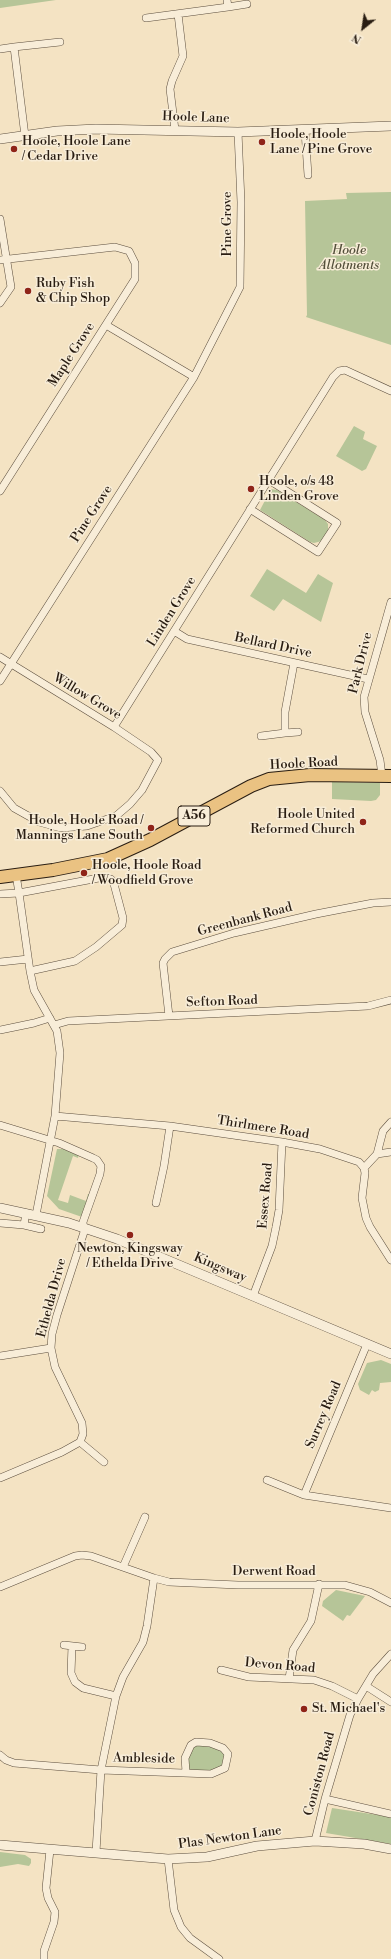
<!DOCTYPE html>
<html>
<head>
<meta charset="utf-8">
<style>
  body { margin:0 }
  #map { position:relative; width:391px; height:1959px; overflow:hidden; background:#f4e3c3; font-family:"Libre Bodoni",serif }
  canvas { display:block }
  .north { position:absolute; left:343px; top:8px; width:40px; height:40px; -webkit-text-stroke:3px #f8edd8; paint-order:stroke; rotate:210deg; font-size:11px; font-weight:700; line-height:16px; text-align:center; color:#291d12 }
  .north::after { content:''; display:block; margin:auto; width:14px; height:18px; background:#291d12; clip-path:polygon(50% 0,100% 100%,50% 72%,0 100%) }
</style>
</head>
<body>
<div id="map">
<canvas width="391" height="1959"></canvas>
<div class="north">N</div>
</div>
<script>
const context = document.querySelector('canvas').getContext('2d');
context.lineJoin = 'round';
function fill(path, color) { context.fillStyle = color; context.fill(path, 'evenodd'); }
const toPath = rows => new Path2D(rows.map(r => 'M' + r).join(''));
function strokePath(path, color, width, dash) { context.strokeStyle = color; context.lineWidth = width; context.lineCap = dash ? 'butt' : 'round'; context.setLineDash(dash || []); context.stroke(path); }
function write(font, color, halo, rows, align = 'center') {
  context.font = font + ' "Libre Bodoni",serif'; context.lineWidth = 3; context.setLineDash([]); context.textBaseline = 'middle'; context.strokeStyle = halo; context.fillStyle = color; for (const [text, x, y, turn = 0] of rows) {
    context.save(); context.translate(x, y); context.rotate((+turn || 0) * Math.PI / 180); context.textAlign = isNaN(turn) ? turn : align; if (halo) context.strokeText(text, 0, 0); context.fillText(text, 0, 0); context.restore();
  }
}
fill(toPath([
  [0,0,56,0,0,8],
  [391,192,391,345,306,317,307,315,305,201,347,199,346,193],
  [354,426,365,432,363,439,377,446,366,469,362,471,336,456],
  [271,489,277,490,325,520,328,524,328,531,322,541,314,543,310,542,260,510],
  [267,569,306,593,318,574,333,583,321,622,283,599,274,611,250,596],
  [332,782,380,783,380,795,376,800,371,801,332,799],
  [57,1149,66,1149,79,1154,78,1158,73,1156,58,1200,68,1203,70,1195,86,1201,88,1194,91,1194,82,1217,59,1209,47,1196],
  [381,1360,391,1364,391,1382,380,1383,379,1390,375,1392,372,1390,369,1395,360,1390,358,1384,367,1363],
  [336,1590,365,1596,350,1616,347,1615,343,1621,322,1606,323,1601],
  [210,1743,228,1754,219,1772,186,1772,188,1750,191,1745],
  [332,1808,391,1817,391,1844,326,1833],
  [0,1852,25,1855,31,1859,31,1863,29,1866,18,1864,0,1867]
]), '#b6c598');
const minor = toPath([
  [227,0,228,7,247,4],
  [146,18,228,7],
  [0,49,14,47],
  [175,130,170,89,172,81,183,56,178,14],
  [305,131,308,175],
  [25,136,14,47,60,42],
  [0,219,11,287,0,303],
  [0,260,115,247,129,251,135,263,135,279,0,491],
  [106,325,194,377],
  [250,509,318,552,337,523,269,480],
  [174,631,187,639,368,679],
  [0,657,114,727,151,752,158,760,142,790,130,804,116,816,87,826,61,828,39,822,14,808,0,791],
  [294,663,285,712,285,733,298,732],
  [0,681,194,377,240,287,241,202,238,132],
  [114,727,333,377,339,371,345,370,391,391],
  [261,736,285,733],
  [382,776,380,760,365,712,364,697,391,602],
  [0,894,19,893,104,877,111,879,114,884,123,918,122,925,96,947,75,961,30,971,19,893,16,875],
  [0,962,28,959],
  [30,971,34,990,57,1031,60,1053,55,1116,36,1215],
  [169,1016,163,963,165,959,172,952,234,933,316,914,373,903,391,902],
  [54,1025,68,1021,368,1006,391,1000],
  [0,1030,34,1023,50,1018],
  [55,1116,170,1126,282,1142,320,1149,359,1162,364,1168,365,1173,362,1198,366,1218,370,1227,391,1260],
  [391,1122,383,1131,377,1154,391,1152],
  [0,1125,59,1143,93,1158,97,1160,101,1166,100,1174,83,1222,84,1232,57,1315,52,1334,51,1348,55,1367,82,1423,83,1434,80,1442,104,1462],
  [364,1168,377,1154],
  [156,1203,164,1166,170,1126],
  [0,1223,24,1225,26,1213],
  [24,1225,41,1229],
  [253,1296,272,1246,276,1227,279,1210,282,1142],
  [0,1356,51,1348],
  [0,1478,62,1452,80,1442],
  [267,1480,304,1495,391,1508],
  [304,1495,367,1344],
  [123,1567,145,1517],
  [0,1587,75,1556,82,1555,91,1556,154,1578,169,1582,238,1585,345,1585,370,1592,391,1603],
  [64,1645,82,1647],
  [72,1646,71,1673,75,1682,83,1688,116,1696],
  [221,1670,249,1677,314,1680,332,1686,358,1699],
  [289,1679,293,1650,311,1621,319,1584],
  [366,1686,391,1702],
  [0,1755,6,1760,14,1763,101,1770,211,1774,225,1768,228,1754,223,1748,210,1743,196,1742,191,1745,185,1758,186,1772],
  [325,1799,391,1814],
  [315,1841,325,1799,350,1715,358,1699,373,1674,391,1654],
  [96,1852,101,1770,116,1696,123,1677,143,1642,147,1626,154,1578],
  [168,1859,174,1910,181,1927,190,1938,219,1959],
  [44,1959,44,1951,54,1922,55,1912,48,1898,46,1888,50,1850]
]);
const tertiary = toPath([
  [0,139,57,131,96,129,238,132,391,126],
  [0,1208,69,1223,117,1239,391,1354],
  [0,1845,168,1859,207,1857,257,1846,315,1841,364,1844,391,1849]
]);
const trunk = toPath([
  [0,877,53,870,108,859,150,840,251,786,269,779,310,775,391,776]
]);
strokePath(minor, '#5c4e3e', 8);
strokePath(tertiary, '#5c4e3e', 10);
strokePath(trunk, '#291d12', 14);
strokePath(minor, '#f8edd8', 7);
strokePath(tertiary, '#f8edd8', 9);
strokePath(trunk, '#eac282', 12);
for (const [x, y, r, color] of [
  [262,142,4,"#8f2418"],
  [14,149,4,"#8f2418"],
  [28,291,4,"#8f2418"],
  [251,489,4,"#8f2418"],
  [363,822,4,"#8f2418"],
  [151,828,4,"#8f2418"],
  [84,873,4,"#8f2418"],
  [130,1235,4,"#8f2418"],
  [304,1709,4,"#8f2418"]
]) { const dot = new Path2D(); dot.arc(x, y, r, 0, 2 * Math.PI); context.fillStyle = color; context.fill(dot); strokePath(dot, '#f8edd8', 1.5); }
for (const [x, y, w] of [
  [194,816,32]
]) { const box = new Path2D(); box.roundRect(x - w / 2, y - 10, w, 20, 3); context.fillStyle = '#f8edd8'; context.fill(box); strokePath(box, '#291d12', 1); }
write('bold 12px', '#291d12', null, [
  ["A56",194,816]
]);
write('13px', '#291d12', '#f8edd8', [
  ["Hoole Lane",196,118,2],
  ["Pine Grove",228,224,-90],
  ["Maple Grove",72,355,-57],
  ["Pine Grove",92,514,-57],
  ["Linden Grove",172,612,-58],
  ["Bellard Drive",273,646,12],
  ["Park Drive",361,663,-76],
  ["Willow Grove",87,697,31],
  ["Hoole Road",304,764,-3],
  ["Greenbank Road",245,920,-15],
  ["Sefton Road",222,1002,-2],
  ["Thirlmere Road",263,1128,9],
  ["Essex Road",266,1196,-85],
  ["Kingsway",220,1268,23],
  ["Ethelda Drive",52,1298,-75],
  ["Surrey Road",324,1415,-67],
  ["Derwent Road",274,1572],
  ["Devon Road",280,1666,5],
  ["Ambleside",144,1759,1],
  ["Coniston Road",320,1774,-75],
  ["Plas Newton Lane",230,1838,-8]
]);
write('13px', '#291d12', '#f8edd8', [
  ["Hoole, Hoole",270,135],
  ["Lane / Pine Grove",270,150],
  ["Hoole, Hoole Lane",22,142],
  ["/ Cedar Drive",22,157],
  ["Ruby Fish",36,284],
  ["& Chip Shop",36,299],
  ["Hoole, o/s 48",259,482],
  ["Linden Grove",259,497],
  ["Hoole United",355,815,"right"],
  ["Reformed Church",355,830,"right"],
  ["Hoole, Hoole Road /",143,821,"right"],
  ["Mannings Lane South",143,836,"right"],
  ["Hoole, Hoole Road",92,866],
  ["/ Woodfield Grove",92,881],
  ["Newton, Kingsway",130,1249,"center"],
  ["/ Ethelda Drive",130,1264,"center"],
  ["St. Michael's",312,1709]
], 'left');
write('italic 13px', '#534f3a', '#f8edd8', [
  ["Hoole",349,251],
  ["Allotments",349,266]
]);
</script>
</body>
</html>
